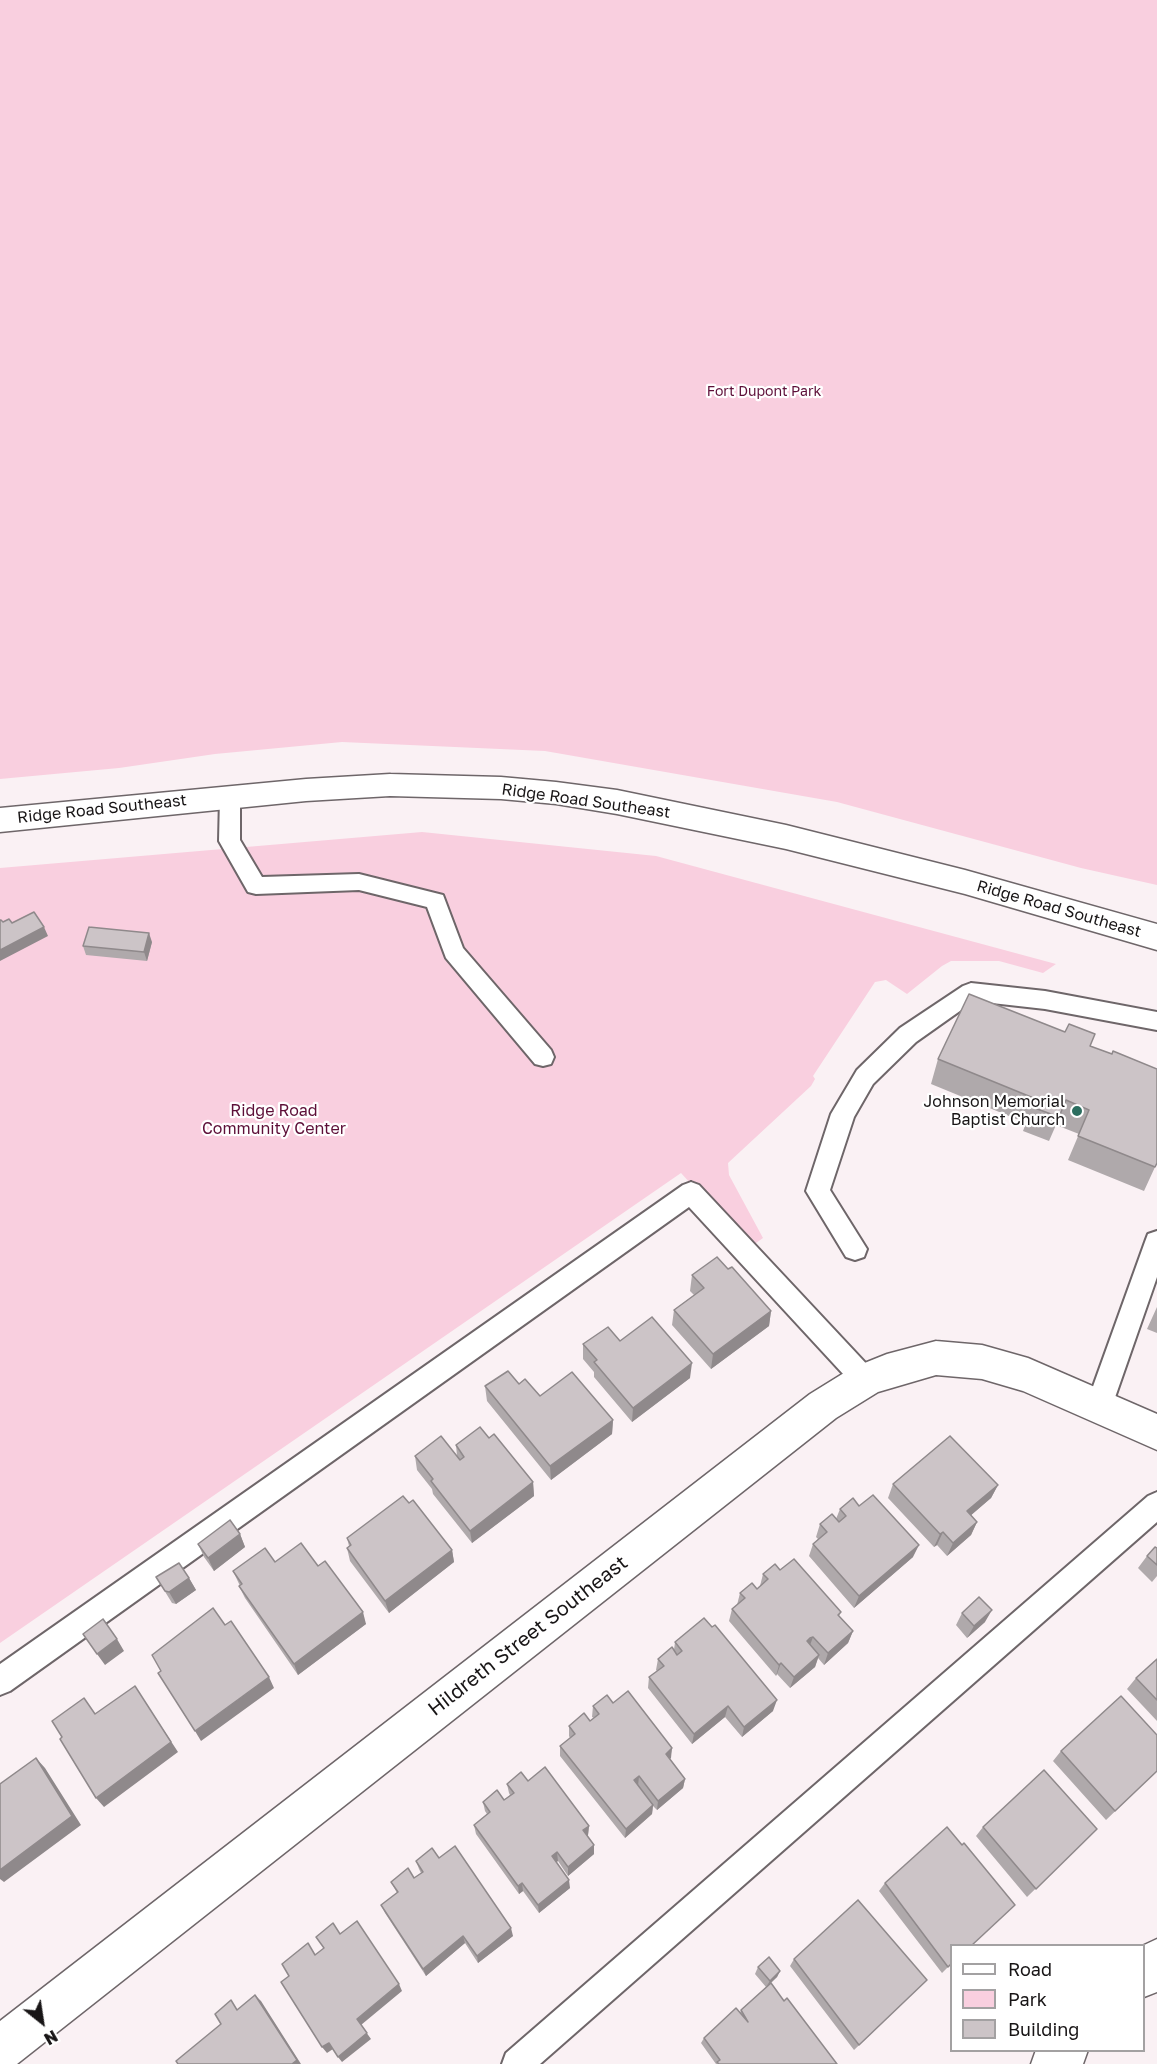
<!DOCTYPE html>
<html>
<head>
<meta charset="utf-8">
<style>
  body { margin:0 }
  #map { position:relative; width:1157px; height:2064px; overflow:hidden; background:#faf1f4; font-family:"Golos Text",sans-serif }
  canvas { display:block }
  .legend { position:absolute; left:950px; top:1944px; width:195px; height:108px; box-sizing:border-box; background:#fff; border:2px solid #a3a1a2; margin:0; padding:8px 10px; list-style:none; font-size:18px; color:#181516 }
  .legend li { display:flex; align-items:center; gap:12px; height:30px }
  .legend b { width:30px; border:2px solid #a3a1a2 }
  .north { position:absolute; left:12px; top:1992px; width:60px; height:60px; -webkit-text-stroke:4px #fff; paint-order:stroke; rotate:150deg; font-size:16px; font-weight:700; line-height:24px; text-align:center; color:#181516 }
  .north::after { content:''; display:block; margin:auto; width:21px; height:27px; background:#181516; clip-path:polygon(50% 0,100% 100%,50% 72%,0 100%) }
</style>
</head>
<body>
<div id="map">
<canvas width="1157" height="2064"></canvas>
<ul class="legend">
<li><b style="height:8px;background:#fff"></b>Road</li>
<li><b style="height:16px;background:#f9cfdf"></b>Park</li>
<li><b style="height:16px;background:#ccc4c7"></b>Building</li>
</ul>
<div class="north">N</div>
</div>
<script>
const context = document.querySelector('canvas').getContext('2d');
context.lineJoin = 'round';
function fill(path, color) { context.fillStyle = color; context.fill(path, 'evenodd'); }
const toPath = rows => new Path2D(rows.map(r => 'M' + r).join(''));
function strokePath(path, color, width, dash) { context.strokeStyle = color; context.lineWidth = width; context.lineCap = dash ? 'butt' : 'round'; context.setLineDash(dash || []); context.stroke(path); }
function write(font, color, halo, rows, align = 'center') {
  context.font = font + ' "Golos Text",sans-serif'; context.lineWidth = 4.5; context.setLineDash([]); context.textBaseline = 'middle'; context.strokeStyle = halo; context.fillStyle = color; for (const [text, x, y, turn = 0] of rows) {
    context.save(); context.translate(x, y); context.rotate((+turn || 0) * Math.PI / 180); context.textAlign = isNaN(turn) ? turn : align; if (halo) context.strokeText(text, 0, 0); context.fillText(text, 0, 0); context.restore();
  }
}
fill(toPath([
  [0,0,1157,0,1157,885,1081,868,837,802,545,751,342,742,215,754,119,768,0,779],
  [422,832,656,856,1056,964,1043,973,999,961,951,961,942,966,907,994,886,980,875,982,813,1076,815,1079,811,1086,728,1163,729,1175,763,1238,749,1248,681,1173,0,1643,0,868]
]), '#f9cfdf');
const service = toPath([
  [230,789,237,791,240,797,240,840,262,877,359,874,443,895,463,948,551,1050,554,1057,551,1064,543,1066,535,1064,446,958,427,907,359,890,256,894,248,892,219,841,220,797,223,791,230,789],
  [971,983,1045,991,1157,1012,1157,1030,1045,1009,974,1001,916,1042,873,1084,854,1117,830,1190,867,1249,864,1257,855,1260,846,1257,806,1191,831,1114,857,1070,900,1028,963,986,971,983],
  [691,1182,699,1185,874,1372,878,1380,874,1388,865,1392,856,1388,689,1207,10,1691,0,1695,0,1664,683,1185,691,1182],
  [1157,1231,1157,1277,1112,1406,1108,1414,1099,1418,1090,1414,1086,1406,1145,1242,1148,1234,1157,1231],
  [1157,1492,1157,1522,540,2064,502,2064,506,2053,1148,1496,1157,1492]
]);
const minor = toPath([
  [936,1341,982,1345,1028,1358,1157,1414,1157,1450,1023,1391,982,1379,936,1375,878,1392,836,1418,17,2064,0,2064,0,2021,810,1394,852,1368,887,1354,936,1341],
  [1157,1939,1157,1992,1144,1997,1144,1946,1142,1946,1157,1939],
  [1036,2050,1088,2050,1083,2064,1031,2064,1036,2050]
]);
const secondary = toPath([
  [390,774,501,777,556,782,617,790,786,825,965,870,1157,924,1157,950,965,894,786,849,617,814,556,804,501,799,390,796,306,801,0,832,0,808,306,779,390,774]
]);
strokePath(service, '#6e6669', 4);
strokePath(minor, '#6e6669', 3);
strokePath(secondary, '#6e6669', 3);
fill(service, '#fff');
fill(minor, '#fff');
fill(secondary, '#fff');
fill(toPath([
  [152,942,147,961,86,955,83,946],
  [1090,1046,1155,1167,1144,1191,1068,1160,1079,1134,1056,1125,1049,1141,1023,1131,1026,1123,931,1084,938,1059],
  [728,1269,771,1311,769,1326,711,1369,672,1325,674,1310,694,1295,690,1291,692,1275],
  [1157,1307,1157,1333,1147,1329],
  [620,1341,690,1378,632,1422,594,1377,594,1372,583,1359,583,1344],
  [519,1384,540,1396,613,1420,612,1434,551,1480,487,1401,485,1386],
  [489,1438,533,1482,534,1496,472,1543,433,1494,432,1489,417,1470,415,1456,457,1456,456,1445],
  [893,1484,998,1485,991,1498,971,1515,977,1522,971,1535,947,1556,937,1545,934,1547,888,1498],
  [409,1503,452,1550,454,1562,389,1613,350,1561,347,1548,349,1546,347,1538],
  [859,1506,913,1557,854,1608,809,1556,813,1544,818,1539,816,1537,820,1524,836,1519,840,1509],
  [240,1534,245,1547,214,1571,204,1557,198,1544],
  [1157,1548,1157,1576,1152,1582,1138,1568,1147,1556],
  [275,1562,318,1566,366,1624,298,1675,245,1598,239,1586,240,1586,233,1571],
  [780,1570,841,1612,839,1616,853,1631,848,1643,824,1665,818,1658,815,1667,790,1688,777,1674,776,1676,729,1621,732,1609,737,1605,740,1593,757,1589,760,1586,763,1574],
  [156,1577,189,1578,196,1590,176,1604,172,1603],
  [962,1613,985,1622,967,1638,956,1625],
  [675,1642,773,1711,742,1737,725,1717,692,1744,648,1688,649,1677,657,1671,656,1670,658,1659,674,1650],
  [1157,1659,1157,1721,1127,1689,1136,1678],
  [613,1703,672,1748,670,1759,685,1779,683,1788,657,1810,653,1806,652,1814,625,1838,560,1756,560,1746,570,1738,569,1736,569,1726,590,1721,594,1718,592,1717,593,1706],
  [1061,1751,1157,1771,1106,1820,1053,1761],
  [528,1781,589,1826,588,1835,587,1836,594,1845,594,1854,568,1876,558,1861,556,1862,570,1888,539,1913,523,1891,519,1894,476,1834,474,1825,487,1814,485,1811,483,1802,504,1800,510,1795,509,1793,507,1784],
  [983,1827,1097,1829,1027,1897,976,1836],
  [439,1858,513,1936,478,1963,465,1943,426,1976,385,1913,381,1905,397,1893,391,1882,414,1878,421,1873,419,1869,416,1861],
  [885,1883,951,1964,942,1973,879,1891],
  [794,1959,927,1980,854,2050,790,1966],
  [758,1967,780,1971,777,1977,771,1983,784,2001,837,2064,716,2064,701,2043,704,2038,740,2013,741,2010,766,1987,755,1974]
]), '#afa9ab');
fill(toPath([
  [44,927,48,936,0,961,0,950],
  [149,933,152,942,147,961,144,952],
  [771,1311,769,1326,711,1369,713,1354],
  [692,1363,690,1378,632,1422,633,1408],
  [613,1420,612,1434,551,1480,550,1466],
  [533,1482,534,1496,472,1543,470,1531],
  [998,1485,991,1498,962,1523,968,1510],
  [977,1522,971,1535,947,1556,953,1543],
  [943,1532,937,1545,934,1547,940,1534],
  [240,1534,245,1547,214,1571,208,1558],
  [919,1545,913,1557,854,1608,859,1596],
  [452,1550,454,1562,389,1613,385,1601],
  [189,1578,196,1590,176,1604,169,1592],
  [992,1610,985,1622,967,1638,974,1626],
  [363,1612,366,1624,298,1675,294,1664],
  [853,1631,848,1643,824,1665,828,1653],
  [813,1637,809,1648,807,1641],
  [117,1639,124,1651,105,1665,97,1654],
  [819,1655,815,1667,790,1688,794,1677],
  [781,1663,777,1674,776,1676,779,1665],
  [269,1677,274,1688,201,1741,195,1731],
  [142,1697,178,1752,104,1807,96,1798],
  [777,1700,773,1711,742,1737,744,1727],
  [728,1706,725,1717,692,1744,694,1734],
  [672,1748,671,1758,665,1764,666,1754],
  [36,1758,45,1768,81,1825,4,1882,0,1879,0,1870],
  [639,1776,638,1786,634,1780],
  [685,1779,683,1788,657,1810,658,1801],
  [653,1805,652,1814,625,1838,626,1829],
  [589,1826,588,1835,583,1839,583,1830],
  [594,1845,594,1854,568,1876,568,1867],
  [557,1852,558,1861,553,1865,552,1856],
  [569,1880,570,1888,539,1913,538,1905],
  [522,1883,523,1891,519,1894,518,1886],
  [511,1928,513,1936,478,1963,477,1956],
  [463,1936,465,1943,426,1976,423,1969],
  [780,1971,777,1977,766,1987,770,1981],
  [399,1984,402,1991,361,2025,371,2039,342,2062,338,2057,357,2019],
  [255,1995,261,2001,301,2064,292,2064],
  [329,2043,333,2049,327,2053,322,2047]
]), '#8f898b');
const building = toPath([
  [34,912,44,927,0,950,0,920,1,920,3,922,9,919,12,923,34,912],
  [89,927,149,933,144,952,83,946,89,927],
  [969,994,1065,1032,1069,1024,1095,1034,1090,1046,1112,1054,1113,1051,1157,1069,1157,1163,1155,1167,1078,1136,1089,1110,1066,1100,1059,1117,1032,1107,1036,1099,938,1059,969,994],
  [717,1257,728,1269,732,1267,771,1311,713,1354,674,1310,704,1288,692,1275,717,1257],
  [652,1317,692,1363,633,1408,594,1362,597,1360,583,1344,608,1327,620,1341,652,1317],
  [508,1371,519,1384,525,1379,540,1396,572,1372,613,1420,550,1466,485,1386,508,1371],
  [480,1427,489,1438,494,1434,533,1482,470,1531,431,1481,433,1479,415,1456,441,1436,460,1460,464,1457,456,1445,480,1427],
  [950,1436,998,1485,968,1510,967,1511,977,1522,953,1543,943,1532,940,1534,893,1484,950,1436],
  [873,1495,919,1545,859,1596,813,1544,827,1532,820,1524,832,1514,839,1522,846,1516,840,1509,853,1498,859,1506,873,1495],
  [403,1496,409,1503,413,1500,452,1550,385,1601,347,1548,351,1545,347,1538,403,1496],
  [230,1520,240,1534,208,1558,198,1544,230,1520],
  [301,1543,318,1566,325,1561,363,1612,294,1664,239,1586,242,1584,233,1571,265,1548,275,1562,301,1543],
  [1155,1547,1157,1548,1157,1565,1147,1556,1155,1547],
  [794,1559,841,1612,838,1615,853,1631,828,1653,813,1637,810,1638,807,1641,819,1655,794,1677,781,1663,779,1665,732,1609,745,1598,740,1593,752,1583,757,1589,768,1579,763,1574,775,1564,780,1570,794,1559],
  [179,1563,189,1578,169,1592,165,1591,156,1577,179,1563],
  [979,1597,992,1610,974,1626,962,1613,979,1597],
  [213,1608,225,1625,231,1621,269,1677,195,1731,158,1673,161,1671,152,1655,213,1608],
  [704,1618,712,1627,715,1625,777,1700,744,1727,728,1706,694,1734,649,1677,664,1666,658,1659,672,1647,677,1655,682,1651,675,1642,704,1618],
  [103,1619,117,1639,97,1654,83,1634,103,1619],
  [1157,1659,1157,1700,1136,1678,1157,1659],
  [135,1686,171,1742,96,1798,60,1739,62,1737,52,1721,84,1698,95,1714,135,1686],
  [628,1691,672,1748,666,1754,685,1779,658,1801,639,1776,634,1780,653,1805,626,1829,560,1746,575,1734,569,1726,584,1713,590,1721,599,1714,593,1706,607,1695,613,1703,628,1691],
  [1121,1696,1157,1735,1157,1771,1115,1811,1061,1751,1121,1696],
  [36,1758,72,1816,0,1870,0,1784,36,1758],
  [545,1767,589,1826,583,1830,594,1845,568,1867,557,1852,552,1856,569,1880,538,1905,522,1883,518,1886,474,1825,490,1812,483,1802,497,1790,504,1800,514,1793,507,1784,521,1772,528,1781,545,1767],
  [1044,1770,1097,1829,1036,1889,983,1827,1044,1770],
  [947,1827,962,1845,964,1843,1015,1905,971,1946,951,1946,951,1964,948,1967,885,1883,947,1827],
  [455,1846,511,1928,477,1956,463,1936,423,1969,381,1905,398,1892,391,1882,408,1868,414,1878,423,1872,416,1861,432,1848,439,1858,455,1846],
  [858,1900,927,1980,859,2045,794,1959,858,1900],
  [357,1921,399,1984,357,2019,367,2033,338,2057,329,2043,322,2047,281,1982,289,1976,282,1964,308,1943,315,1955,324,1948,316,1937,333,1923,340,1934,357,1921],
  [769,1957,780,1971,770,1981,758,1967,769,1957],
  [771,1983,784,2001,787,1998,837,2064,719,2064,717,2062,720,2060,704,2038,736,2008,748,2022,741,2010,771,1983],
  [255,1995,297,2060,292,2064,178,2064,176,2061,221,2024,215,2014,231,2000,237,2010,255,1995]
]);
fill(building, '#ccc4c7');
strokePath(building, '#8f898b', 1.5);
for (const [x, y, r, color] of [
  [1077,1111,6,"#2c6e60"]
]) { const dot = new Path2D(); dot.arc(x, y, r, 0, 2 * Math.PI); context.fillStyle = color; context.fill(dot); strokePath(dot, '#fff', 2); }
write('14px', '#5d0f38', '#fff', [
  ["Fort Dupont Park",764,392]
]);
write('16px', '#181516', '#fff', [
  ["Ridge Road Southeast",586,801,8],
  ["Ridge Road Southeast",102,809,-6],
  ["Ridge Road Southeast",1059,909,16]
]);
write('16px', '#181516', '#fff', [
  ["Johnson Memorial",1065,1102],
  ["Baptist Church",1065,1120]
], 'right');
write('16px', '#5d0f38', '#fff', [
  ["Ridge Road",274,1111],
  ["Community Center",274,1129]
]);
write('20px', '#181516', '#fff', [
  ["Hildreth Street Southeast",528,1636,-38]
]);
</script>
</body>
</html>
